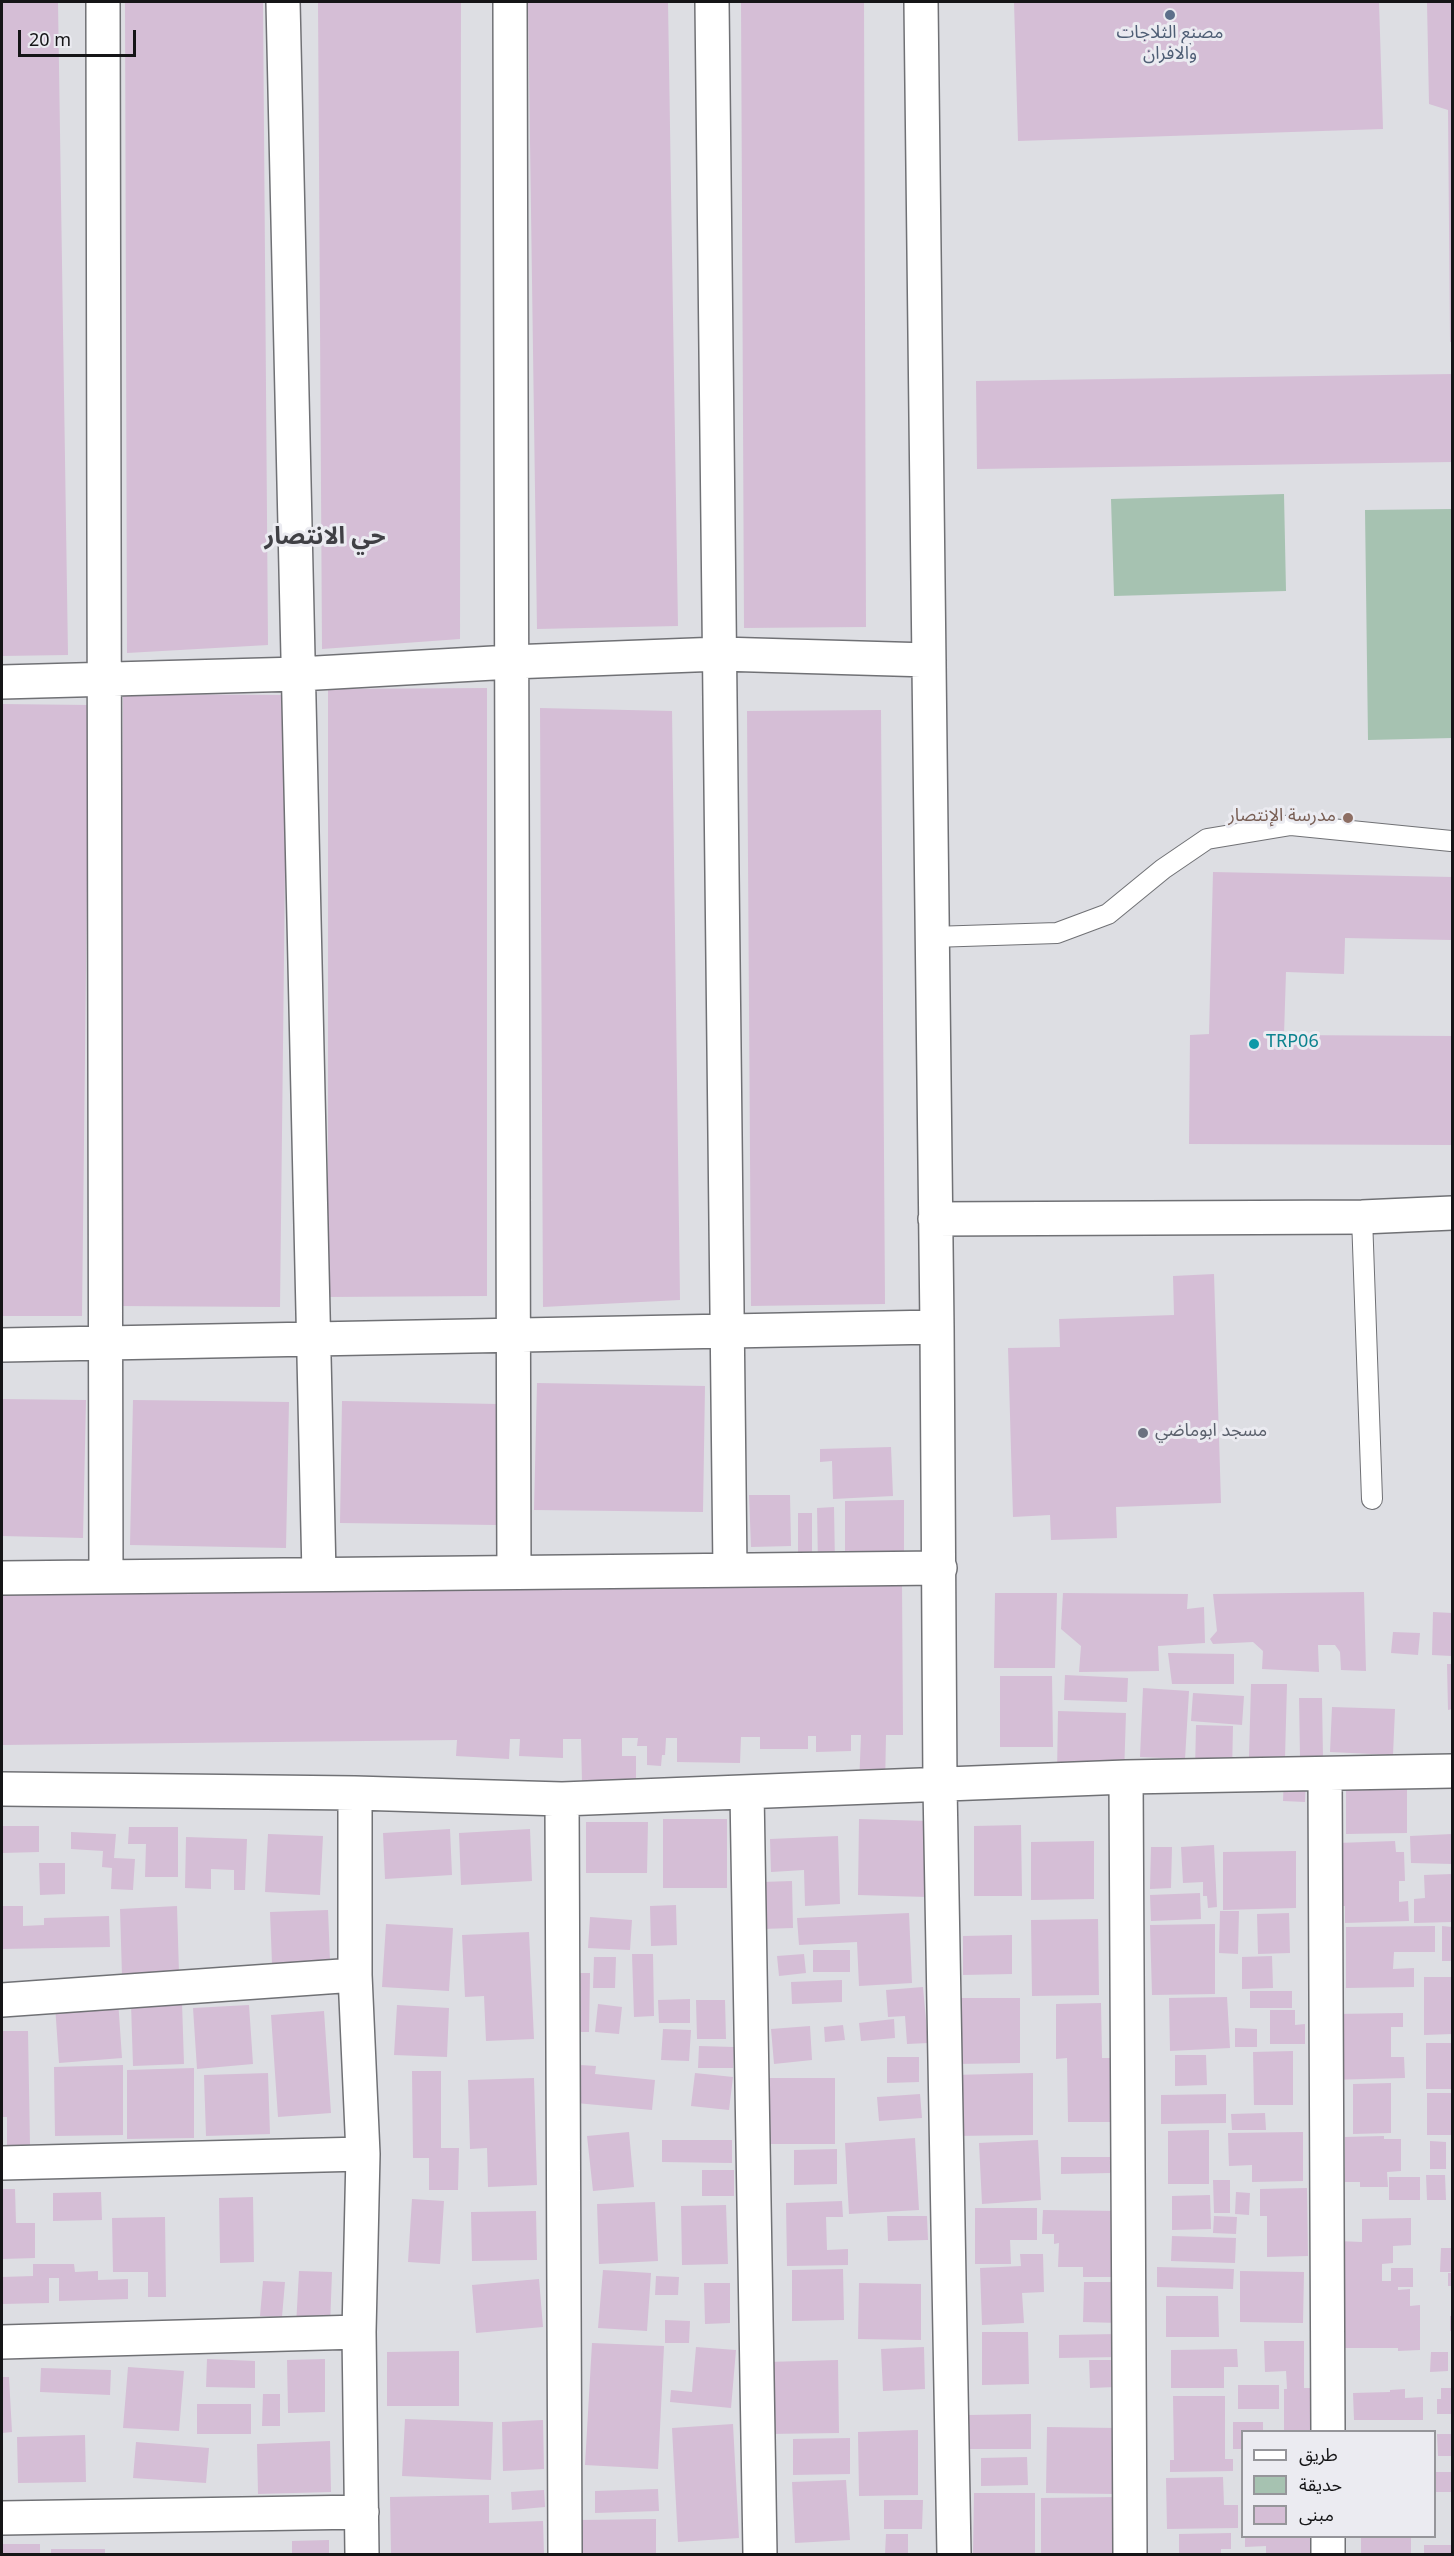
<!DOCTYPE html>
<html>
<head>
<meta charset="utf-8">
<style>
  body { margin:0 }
  #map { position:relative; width:1454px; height:2556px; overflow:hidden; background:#dddee3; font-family:Georgia,"Noto Sans Arabic",serif }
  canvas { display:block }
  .frame { position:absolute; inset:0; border:3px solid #151517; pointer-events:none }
  .legend { position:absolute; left:1241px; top:2430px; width:195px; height:108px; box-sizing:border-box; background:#ebebf1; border:2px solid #95959a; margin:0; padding:8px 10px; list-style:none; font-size:18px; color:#151517 }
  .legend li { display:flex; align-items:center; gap:12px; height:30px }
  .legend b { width:30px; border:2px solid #95959a }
  .scale { position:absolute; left:18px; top:30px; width:118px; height:27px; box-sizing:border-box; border:3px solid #151517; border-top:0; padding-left:8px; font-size:18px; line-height:21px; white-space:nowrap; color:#151517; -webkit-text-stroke:4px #ebebf1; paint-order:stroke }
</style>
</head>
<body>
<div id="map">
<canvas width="1454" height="2556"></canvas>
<div class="frame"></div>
<ul class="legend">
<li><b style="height:8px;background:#fff"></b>طريق</li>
<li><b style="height:16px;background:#a6c2b1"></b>حديقة</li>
<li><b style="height:16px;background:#d5bed6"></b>مبنى</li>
</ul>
<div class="scale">20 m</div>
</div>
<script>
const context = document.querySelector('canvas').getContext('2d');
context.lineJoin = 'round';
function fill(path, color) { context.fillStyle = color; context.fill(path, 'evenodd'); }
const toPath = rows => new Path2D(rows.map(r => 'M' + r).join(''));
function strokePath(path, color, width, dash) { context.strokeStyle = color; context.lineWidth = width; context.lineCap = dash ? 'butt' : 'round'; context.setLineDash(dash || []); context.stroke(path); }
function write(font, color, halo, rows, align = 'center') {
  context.font = font + ' Georgia,"Noto Sans Arabic",serif'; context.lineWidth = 6; context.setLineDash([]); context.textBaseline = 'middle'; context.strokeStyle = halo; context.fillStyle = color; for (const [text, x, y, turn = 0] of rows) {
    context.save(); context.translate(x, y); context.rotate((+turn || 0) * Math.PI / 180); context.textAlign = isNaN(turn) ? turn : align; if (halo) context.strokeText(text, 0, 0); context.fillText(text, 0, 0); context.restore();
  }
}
fill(toPath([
  [1284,494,1286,591,1114,596,1111,499],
  [1452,509,1452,738,1368,740,1365,510]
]), '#a6c2b1');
fill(toPath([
  [2,2,58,2,68,655,2,656],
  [125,2,263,2,268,645,127,653],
  [318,2,461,2,460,639,322,649],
  [528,2,668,2,678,626,537,629],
  [741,2,864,2,866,627,744,628],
  [1014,2,1379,2,1383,129,1018,141],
  [1427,2,1452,2,1452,342,1450,342,1448,110,1429,104],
  [1452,374,1452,462,977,469,976,381],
  [487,688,487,1296,328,1297,328,689],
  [123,694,287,695,280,1307,117,1306],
  [2,704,89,705,82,1316,2,1316],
  [540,708,672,711,680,1300,543,1307],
  [881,710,885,1304,751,1306,747,711],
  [1213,872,1452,877,1452,940,1345,938,1344,974,1286,972,1284,1035,1452,1036,1452,1145,1189,1144,1190,1035,1209,1034],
  [1214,1274,1221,1503,1116,1507,1117,1538,1051,1540,1050,1515,1013,1517,1008,1348,1060,1347,1059,1319,1174,1315,1173,1276],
  [537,1383,705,1386,703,1512,534,1510],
  [2,1399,86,1400,83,1538,2,1536],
  [133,1400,289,1402,286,1548,130,1545],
  [342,1401,498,1404,496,1525,340,1523],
  [891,1447,893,1496,833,1499,832,1461,820,1462,820,1449],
  [749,1495,790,1495,791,1546,751,1547],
  [904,1500,904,1563,845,1563,845,1501],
  [834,1507,835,1565,818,1565,817,1508],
  [798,1513,812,1513,812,1556,798,1556],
  [902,1582,903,1735,886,1735,885,1787,859,1786,861,1735,851,1735,851,1751,816,1752,816,1736,808,1736,808,1749,760,1749,760,1737,741,1737,740,1763,677,1762,677,1738,666,1738,665,1755,662,1755,661,1766,647,1765,647,1746,637,1746,638,1738,622,1738,622,1756,636,1756,636,1781,582,1782,581,1739,563,1739,563,1758,519,1756,520,1739,510,1739,509,1759,456,1756,457,1740,2,1745,2,1592],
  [1364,1592,1366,1671,1341,1670,1340,1652,1335,1645,1318,1645,1319,1672,1262,1669,1263,1651,1253,1642,1213,1644,1210,1639,1217,1631,1213,1594],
  [995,1593,1057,1593,1055,1668,994,1668],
  [1063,1593,1188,1594,1187,1609,1204,1607,1205,1643,1158,1646,1159,1671,1079,1672,1081,1646,1061,1629],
  [1433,1612,1452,1613,1452,1656,1432,1655],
  [1393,1632,1420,1633,1418,1655,1391,1653],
  [1168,1653,1234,1654,1234,1684,1172,1684],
  [1447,1664,1452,1664,1452,1709,1448,1710],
  [1065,1675,1128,1678,1127,1702,1064,1700],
  [1000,1676,1052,1676,1053,1747,1000,1747],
  [1251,1684,1287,1684,1285,1758,1249,1757],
  [1143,1688,1189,1691,1185,1759,1140,1757],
  [1193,1693,1244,1696,1242,1725,1191,1721],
  [1299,1698,1322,1698,1323,1758,1300,1758],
  [1332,1707,1395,1709,1393,1755,1330,1752],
  [1058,1711,1126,1713,1124,1776,1057,1775],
  [1196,1725,1233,1726,1232,1772,1195,1770],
  [1284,1775,1306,1775,1305,1802,1283,1801],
  [1407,1789,1407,1833,1346,1834,1346,1790],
  [663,1819,727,1819,727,1888,663,1888],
  [859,1819,929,1821,927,1897,858,1895],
  [586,1822,648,1822,647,1873,586,1873],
  [1021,1825,1022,1896,974,1896,974,1826],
  [2,1826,39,1826,39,1852,2,1853],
  [129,1827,178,1827,178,1877,145,1877,146,1844,128,1844],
  [450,1829,452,1875,385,1879,383,1833],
  [530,1829,532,1881,461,1885,459,1833],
  [71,1832,116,1834,114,1858,135,1859,133,1890,111,1889,112,1868,102,1867,103,1851,71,1849],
  [268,1834,323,1836,320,1895,265,1892],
  [1452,1834,1452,1864,1411,1863,1410,1836],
  [838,1836,840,1904,805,1906,804,1870,771,1872,770,1839],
  [186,1837,247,1839,245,1890,234,1890,234,1870,211,1869,211,1889,185,1888],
  [1094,1841,1094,1899,1031,1900,1031,1842],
  [1395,1841,1396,1852,1404,1852,1405,1881,1399,1881,1399,1902,1408,1901,1409,1921,1345,1923,1345,1906,1339,1906,1337,1843],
  [1214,1845,1217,1907,1208,1908,1207,1896,1203,1896,1203,1882,1183,1883,1181,1847],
  [1151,1847,1172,1847,1171,1888,1150,1889],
  [1296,1851,1296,1908,1223,1910,1223,1852],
  [39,1863,65,1863,65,1894,40,1895],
  [1452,1874,1452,1922,1414,1923,1414,1899,1425,1898,1424,1875],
  [792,1881,793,1928,762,1929,762,1882],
  [1200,1893,1201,1919,1151,1921,1150,1895],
  [676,1905,677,1945,651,1946,650,1906],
  [2,1906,23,1906,23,1926,44,1925,44,1918,109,1916,110,1947,2,1949],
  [177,1906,179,1973,122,1976,120,1909],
  [328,1910,330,1961,272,1964,270,1912],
  [1220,1911,1239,1911,1238,1954,1219,1953],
  [909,1913,912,1983,859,1986,857,1942,799,1945,797,1918],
  [1289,1913,1290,1953,1258,1954,1257,1914],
  [590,1917,632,1920,630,1950,588,1948],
  [1098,1919,1099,1995,1032,1996,1031,1920],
  [386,1924,453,1928,449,1991,382,1987],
  [1215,1924,1215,1994,1152,1995,1150,1925],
  [1435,1926,1435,1952,1394,1952,1393,1969,1414,1968,1414,1987,1346,1988,1346,1927],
  [1442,1926,1452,1927,1452,1961,1442,1961],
  [529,1932,534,2039,486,2041,484,1996,465,1997,462,1935],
  [1012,1935,1012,1974,963,1975,963,1936],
  [813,1950,850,1950,850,1972,813,1972],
  [632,1954,653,1954,654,2016,634,2017],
  [804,1954,806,1973,779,1976,777,1956],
  [1272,1956,1273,1988,1242,1989,1242,1957],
  [594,1957,616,1957,615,1988,593,1988],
  [568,1973,590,1973,589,2032,567,2032],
  [1424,1977,1452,1977,1452,2034,1424,2035],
  [842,1980,842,2002,792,2004,791,1982],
  [923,1987,928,2043,907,2044,905,2016,888,2017,886,1990],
  [1250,1991,1292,1991,1292,2008,1250,2008],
  [1227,1997,1230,2048,1170,2051,1169,1998],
  [954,1998,1020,1998,1020,2063,955,2064],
  [690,1999,690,2023,659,2023,658,2000],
  [118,2000,122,2058,59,2063,55,2005],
  [696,2000,725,2000,726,2039,697,2039],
  [182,2002,184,2064,133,2066,131,2004],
  [1101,2003,1102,2058,1110,2058,1110,2122,1068,2122,1067,2058,1056,2059,1056,2004],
  [598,2004,622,2007,619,2034,595,2032],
  [249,2005,253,2064,197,2069,193,2008],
  [397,2005,449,2008,447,2057,394,2055],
  [1270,2010,1295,2010,1295,2025,1305,2024,1305,2044,1270,2044],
  [324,2011,331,2113,278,2117,271,2015],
  [1403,2013,1403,2027,1391,2027,1391,2057,1404,2057,1405,2078,1328,2080,1335,2014],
  [894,2019,895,2038,861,2041,859,2023],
  [843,2025,845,2040,825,2042,824,2027],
  [810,2026,812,2060,774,2064,771,2029],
  [1235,2028,1257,2029,1257,2047,1235,2047],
  [663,2029,691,2030,689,2061,661,2060],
  [2,2031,28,2031,30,2145,7,2146,7,2117,2,2117],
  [1426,2043,1452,2043,1452,2089,1426,2089],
  [699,2046,734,2047,733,2068,698,2068],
  [1293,2051,1293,2105,1254,2105,1253,2052],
  [1175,2055,1206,2055,1207,2085,1175,2086],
  [887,2057,919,2057,919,2082,887,2083],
  [123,2065,123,2135,55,2136,54,2067],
  [580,2065,596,2066,595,2074,655,2080,652,2110,576,2103],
  [194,2068,194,2138,127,2139,127,2070],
  [412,2071,441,2071,441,2148,459,2148,458,2190,429,2190,429,2158,413,2158],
  [268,2073,270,2134,206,2136,204,2075],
  [695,2073,733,2077,729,2110,691,2106],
  [1033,2073,1033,2135,953,2136,953,2075],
  [534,2078,537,2185,488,2187,487,2148,470,2149,468,2080],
  [761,2078,835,2078,835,2144,761,2144],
  [1391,2083,1391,2133,1353,2134,1353,2084],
  [1427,2093,1452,2093,1452,2135,1427,2135],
  [920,2094,922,2118,879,2121,877,2097],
  [1226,2094,1226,2123,1161,2124,1161,2095],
  [1265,2113,1266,2130,1232,2130,1231,2114],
  [1209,2130,1209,2184,1168,2184,1168,2131],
  [629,2132,634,2187,593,2191,587,2136],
  [1303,2132,1303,2181,1252,2182,1252,2165,1229,2166,1228,2133],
  [1384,2136,1384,2139,1401,2139,1401,2171,1387,2172,1388,2187,1360,2187,1360,2182,1345,2182,1345,2137],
  [915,2138,919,2210,849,2214,845,2143],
  [662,2140,732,2140,732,2163,662,2162],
  [1038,2140,1041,2200,982,2204,979,2143],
  [1430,2141,1446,2142,1446,2169,1430,2169],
  [837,2149,837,2184,794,2185,794,2150],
  [1061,2157,1111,2157,1111,2173,1061,2174],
  [702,2170,734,2170,734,2196,702,2196],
  [1426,2175,1445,2175,1446,2200,1427,2200],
  [1389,2177,1420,2177,1420,2200,1389,2200],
  [1213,2180,1230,2180,1230,2213,1214,2213],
  [1307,2188,1308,2256,1267,2257,1267,2216,1260,2216,1260,2189],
  [2,2189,15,2189,16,2223,35,2223,35,2258,2,2259],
  [101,2192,102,2220,53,2221,53,2193],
  [1236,2192,1250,2193,1249,2215,1235,2214],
  [1210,2195,1211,2229,1172,2230,1172,2196],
  [253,2197,254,2262,220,2263,219,2198],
  [412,2199,444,2201,440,2264,408,2262],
  [842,2201,843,2217,826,2217,827,2250,848,2249,848,2265,787,2266,786,2203],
  [655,2202,658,2261,599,2264,597,2204],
  [726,2205,728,2264,682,2265,681,2206],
  [975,2208,1037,2208,1037,2240,1010,2240,1011,2264,975,2264],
  [1043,2210,1118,2211,1116,2277,1083,2277,1083,2267,1058,2267,1059,2243,1054,2244,1054,2234,1042,2234],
  [536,2211,537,2260,472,2261,471,2212],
  [887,2216,927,2216,928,2240,888,2241],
  [1214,2216,1237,2217,1236,2234,1213,2233],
  [165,2217,166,2297,148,2297,148,2272,113,2272,112,2218],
  [1411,2218,1411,2245,1393,2246,1393,2263,1382,2264,1382,2281,1391,2281,1391,2268,1413,2268,1413,2287,1398,2287,1398,2290,1410,2289,1410,2306,1420,2305,1420,2350,1398,2351,1398,2348,1343,2348,1338,2241,1362,2242,1362,2219],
  [1172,2236,1236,2238,1235,2263,1171,2261],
  [1441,2248,1452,2248,1452,2272,1440,2272],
  [1020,2254,1043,2254,1044,2292,1022,2293,1024,2323,982,2325,980,2268,1021,2266],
  [33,2264,74,2264,75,2272,98,2271,98,2280,128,2279,128,2299,59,2301,59,2278,49,2278,49,2303,2,2304,2,2277,33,2276],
  [1157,2267,1234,2269,1233,2289,1157,2287],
  [843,2269,844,2320,792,2321,792,2270],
  [603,2270,651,2273,647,2331,598,2328],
  [299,2271,332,2272,330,2327,296,2326],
  [1240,2271,1304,2272,1303,2323,1240,2322],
  [1448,2273,1452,2273,1452,2286,1448,2286],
  [656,2276,679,2277,678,2295,655,2295],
  [539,2279,543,2327,476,2333,472,2285],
  [263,2281,285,2282,282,2317,260,2316],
  [1084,2282,1120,2282,1119,2323,1083,2322],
  [704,2283,730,2283,730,2323,705,2324],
  [859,2283,921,2284,921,2340,858,2339],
  [1166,2296,1218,2296,1219,2337,1166,2337],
  [1450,2316,1452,2316,1452,2331,1450,2331],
  [665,2320,690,2321,689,2343,665,2343],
  [982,2332,1028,2332,1029,2384,982,2385],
  [1118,2334,1119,2357,1059,2358,1059,2335],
  [1264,2341,1304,2341,1304,2388,1318,2388,1318,2432,1284,2432,1284,2389,1287,2389,1286,2371,1265,2372],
  [592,2343,664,2346,658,2469,585,2465],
  [696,2347,736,2350,731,2408,670,2402,671,2390,692,2392],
  [924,2347,925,2389,883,2391,881,2349],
  [1237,2349,1238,2367,1224,2367,1224,2388,1171,2388,1171,2350],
  [459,2351,459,2406,387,2406,387,2352],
  [1431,2352,1448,2352,1448,2371,1430,2372],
  [207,2359,255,2361,255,2388,206,2387],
  [325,2359,325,2412,288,2413,287,2360],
  [838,2360,839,2433,768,2434,767,2362],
  [1089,2360,1116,2360,1116,2387,1090,2388],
  [128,2367,184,2371,179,2431,123,2428],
  [41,2368,111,2370,110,2395,40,2392],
  [2,2377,9,2377,12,2432,2,2433],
  [1238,2385,1279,2385,1279,2409,1238,2409],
  [1441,2388,1452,2388,1452,2414,1437,2414,1437,2399,1441,2399],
  [1405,2389,1405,2398,1423,2397,1423,2420,1354,2420,1353,2393,1390,2392,1390,2390],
  [263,2394,280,2394,280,2426,262,2426],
  [1173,2396,1225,2396,1225,2459,1233,2459,1233,2471,1170,2472,1170,2460,1174,2460],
  [197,2404,251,2404,251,2434,197,2434],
  [1031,2414,1031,2449,969,2449,968,2415],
  [405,2419,493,2422,491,2480,402,2476],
  [543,2420,544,2469,503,2471,502,2422],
  [1233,2422,1263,2422,1263,2432,1242,2432,1242,2449,1233,2449],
  [733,2424,739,2538,678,2542,672,2428],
  [1047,2427,1116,2428,1114,2494,1046,2493],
  [918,2430,918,2495,859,2496,858,2432],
  [1437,2434,1452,2434,1452,2456,1438,2456],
  [85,2435,86,2482,18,2483,17,2437],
  [850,2438,850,2474,793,2475,793,2439],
  [330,2441,331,2492,258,2494,257,2444],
  [136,2442,209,2448,206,2483,133,2478],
  [1027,2457,1028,2485,981,2486,981,2458],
  [1434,2472,1452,2472,1452,2492,1434,2492],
  [1223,2477,1224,2505,1238,2505,1238,2528,1167,2529,1166,2478],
  [846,2480,850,2540,795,2543,792,2482],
  [658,2489,659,2511,595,2513,595,2491],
  [544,2490,545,2507,512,2510,511,2492],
  [974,2493,1035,2493,1035,2554,973,2554],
  [489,2495,489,2523,543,2521,544,2554,391,2554,390,2497],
  [1117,2497,1119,2554,1041,2554,1041,2498],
  [884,2500,923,2500,922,2529,884,2529],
  [656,2519,656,2554,580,2554,579,2520],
  [1231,2533,1231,2549,1221,2549,1221,2554,1179,2554,1179,2534],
  [886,2534,908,2534,908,2554,885,2554],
  [1245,2536,1315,2536,1315,2554,1266,2554,1266,2546,1245,2547],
  [1411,2537,1411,2554,1361,2554,1361,2538],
  [329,2540,329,2554,292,2554,292,2541],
  [2,2544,40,2544,40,2554,2,2554],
  [1424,2545,1452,2545,1452,2554,1424,2554],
  [51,2549,105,2549,105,2554,51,2554]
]), '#d5bed6');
const service = toPath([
  [932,937,1057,933,1108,914,1163,869,1207,839,1291,825,1451,841],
  [1362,1217,1372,1499]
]);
const minor = toPath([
  [103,2,106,1577],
  [283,2,319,1574],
  [510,2,514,1572],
  [712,2,730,1570],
  [921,2,937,1327,940,1786,954,2554],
  [2,682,299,674,511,662,720,654,929,660],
  [935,1219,1362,1217,1452,1213],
  [2,1345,937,1327],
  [2,1578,940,1568],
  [1325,1774,1328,2432],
  [1126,1777,1130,2554],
  [2,1789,355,1793,562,1799,1126,1777,1452,1771],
  [747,1792,760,2554],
  [355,1793,355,1975,363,2154,359,2332,362,2554],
  [562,1799,565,2554],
  [2,2000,355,1975],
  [2,2163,363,2154],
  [2,2342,359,2332],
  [2,2518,362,2512],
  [1328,2536,1328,2554]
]);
strokePath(service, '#707175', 22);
strokePath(minor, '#707175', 36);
strokePath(service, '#fff', 20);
strokePath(minor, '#fff', 33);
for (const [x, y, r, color] of [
  [1170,15,6,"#5c6f8a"],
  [1348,818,6,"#8d6e63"],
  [1254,1044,6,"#0f9aa8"],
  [1143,1433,6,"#6b7280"]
]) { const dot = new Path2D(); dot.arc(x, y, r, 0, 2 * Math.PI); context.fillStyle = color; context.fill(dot); strokePath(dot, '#ebebf1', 2); }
write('18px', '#4e5e75', '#ebebf1', [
  ["مصنع الثلاجات",1170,35],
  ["والافران",1170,56]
]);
write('18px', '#785e54', '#ebebf1', [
  ["مدرسة الإنتصار",1336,818]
], 'right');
write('18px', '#0d838f', '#ebebf1', [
  ["TRP06",1266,1044]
], 'left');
write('18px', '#5b616d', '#ebebf1', [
  ["مسجد ابوماضي",1155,1433]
], 'left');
write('bold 24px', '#404045', '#ebebf1', [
  ["حي الانتصار",325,540]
]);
</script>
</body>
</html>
